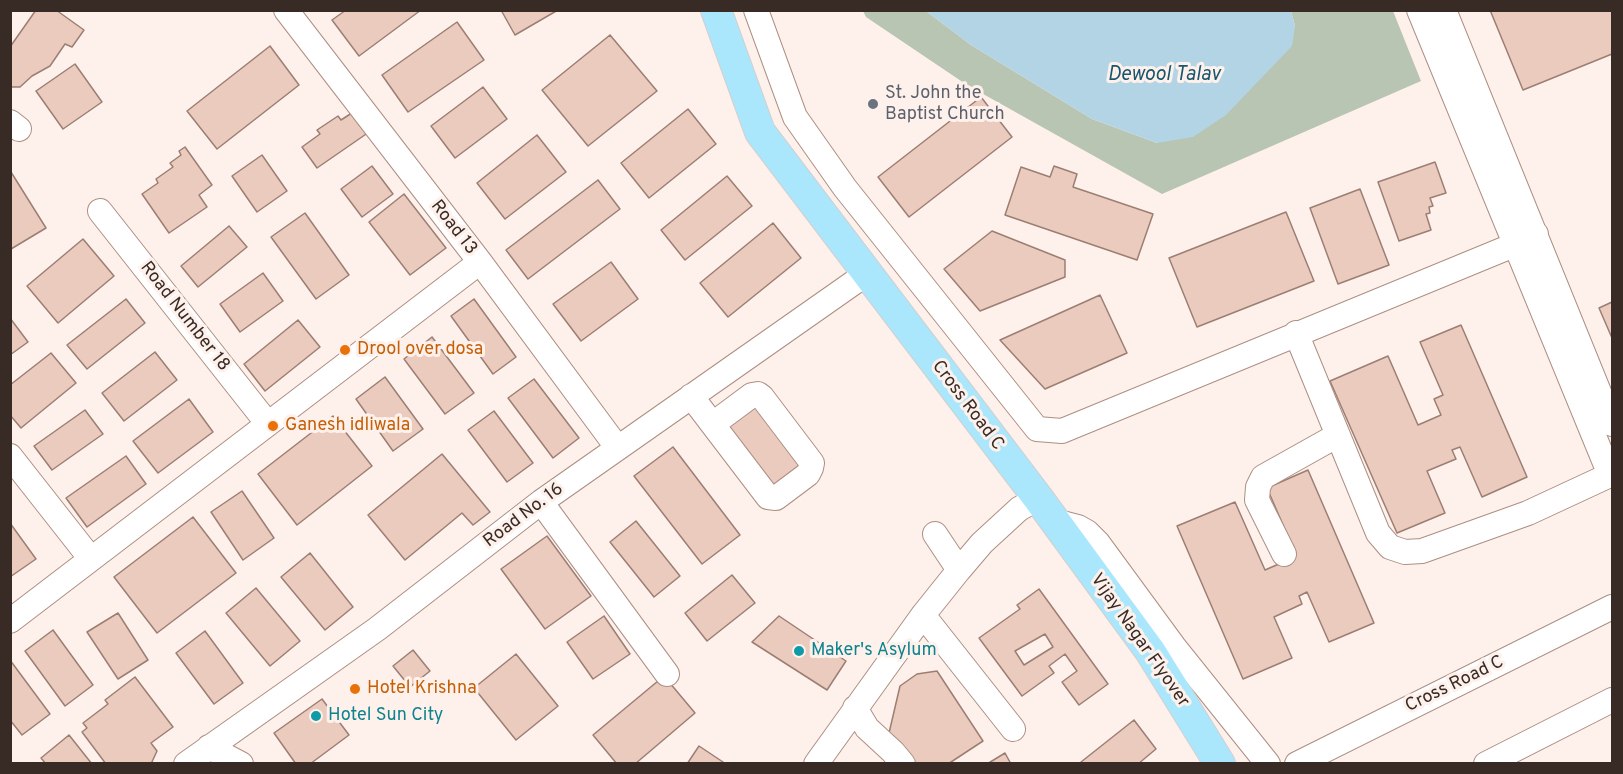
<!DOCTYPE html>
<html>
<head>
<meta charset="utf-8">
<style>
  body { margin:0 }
  #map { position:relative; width:1623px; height:774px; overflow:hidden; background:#fef1eb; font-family:Overpass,sans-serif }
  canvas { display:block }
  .frame { position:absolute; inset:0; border:12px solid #382b26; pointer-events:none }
</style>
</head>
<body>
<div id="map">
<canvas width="1623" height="774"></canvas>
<div class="frame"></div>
</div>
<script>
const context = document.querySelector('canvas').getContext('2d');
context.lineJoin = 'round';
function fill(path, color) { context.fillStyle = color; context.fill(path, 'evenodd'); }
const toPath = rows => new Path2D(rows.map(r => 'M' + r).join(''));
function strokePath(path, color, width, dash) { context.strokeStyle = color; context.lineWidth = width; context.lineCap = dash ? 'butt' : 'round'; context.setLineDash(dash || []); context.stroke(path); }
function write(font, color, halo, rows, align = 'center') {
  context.font = font + ' Overpass,sans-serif'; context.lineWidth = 6; context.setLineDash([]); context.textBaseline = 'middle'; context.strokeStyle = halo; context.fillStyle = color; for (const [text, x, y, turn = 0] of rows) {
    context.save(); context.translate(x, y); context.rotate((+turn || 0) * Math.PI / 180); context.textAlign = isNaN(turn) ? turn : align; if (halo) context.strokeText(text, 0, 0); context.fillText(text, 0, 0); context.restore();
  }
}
fill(toPath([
  [863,11,926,11,971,45,1092,119,1157,143,1295,26,1291,11,1393,11,1421,81,1162,194,967,85,866,17]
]), '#b8c5b2');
fill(toPath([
  [1291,11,1295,26,1292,46,1226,115,1193,137,1157,143,1092,119,971,45,926,11]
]), '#b3d4e5');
const building = toPath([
  [36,10,56,10,84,30,72,47,65,44,50,66,32,76,20,87,11,87,10,47,36,10],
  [346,10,421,10,359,56,332,20,346,10],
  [501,10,558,10,515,35,501,10],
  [1490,10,1612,10,1612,54,1523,90,1490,10],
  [457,22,484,60,408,112,382,75,457,22],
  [610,35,657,91,588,146,542,90,610,35],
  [270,46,299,85,217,149,187,111,270,46],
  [75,64,102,102,63,129,36,91,75,64],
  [483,87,507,119,455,158,431,126,483,87],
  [981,97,1012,137,909,217,878,177,981,97],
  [358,109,372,130,317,168,302,147,320,134,317,130,338,116,341,120,358,109],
  [688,109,716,144,649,198,621,163,688,109],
  [537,135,566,172,505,219,477,183,537,135],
  [185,147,212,185,199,195,207,207,169,233,142,194,158,183,156,179,173,167,170,163,181,155,179,151,185,147],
  [262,155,287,191,257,212,232,176,262,155],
  [1435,162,1446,193,1430,198,1433,206,1429,207,1430,213,1426,214,1431,230,1399,241,1378,182,1435,162],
  [372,166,393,194,362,217,341,189,372,166],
  [1054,166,1077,174,1073,187,1153,214,1137,260,1005,215,1021,167,1050,177,1054,166],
  [11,172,46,228,11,249,10,173,11,172],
  [727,176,752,206,685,260,661,230,727,176],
  [598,180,620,209,528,279,506,250,598,180],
  [1360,189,1389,265,1338,284,1310,208,1360,189],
  [404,194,446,248,410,275,369,222,404,194],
  [1286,212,1314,281,1197,327,1169,258,1286,212],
  [305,213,349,275,316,299,271,237,305,213],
  [773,223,801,258,728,317,700,283,773,223],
  [229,226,247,247,198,287,181,266,229,226],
  [992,231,1065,260,1065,277,980,311,944,269,992,231],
  [83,239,114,276,58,323,27,286,83,239],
  [611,262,638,299,581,341,553,304,611,262],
  [263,273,283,301,240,332,220,304,263,273],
  [1100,295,1127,353,1045,389,1000,340,1100,295],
  [126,299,145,323,87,369,67,345,126,299],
  [474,299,516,357,493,374,451,316,474,299],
  [1612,302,1612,338,1599,308,1612,302],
  [10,318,28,342,10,355,10,318],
  [298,320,320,347,265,391,244,364,298,320],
  [1461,325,1527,477,1482,497,1460,447,1452,450,1456,459,1427,471,1445,513,1397,533,1330,381,1388,356,1418,425,1441,415,1434,399,1443,395,1420,342,1461,325],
  [432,337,474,393,445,414,404,359,432,337],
  [155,352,177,380,124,421,102,393,155,352],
  [51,353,76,383,21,428,10,415,10,385,51,353],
  [385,377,423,429,393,451,356,399,385,377],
  [534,379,579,438,553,458,508,398,534,379],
  [753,398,807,468,773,494,719,424,753,398],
  [189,399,213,432,158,473,133,441,189,399],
  [85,410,103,434,52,470,34,446,85,410],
  [494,411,533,463,507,482,468,430,494,411],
  [333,416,372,466,297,525,258,474,333,416],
  [673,447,740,535,702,564,634,476,673,447],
  [442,454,490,512,473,525,462,513,405,560,368,515,442,454],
  [126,456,146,484,87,527,66,498,126,456],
  [1308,470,1374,623,1329,642,1307,592,1299,596,1302,604,1274,617,1292,658,1243,679,1177,526,1235,502,1265,570,1288,560,1290,541,1267,488,1308,470],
  [242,491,274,538,243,560,211,512,242,491],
  [193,517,236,573,157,633,114,577,193,517],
  [636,521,680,576,654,597,610,542,636,521],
  [10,523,36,559,10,577,10,523],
  [547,536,591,596,545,629,501,569,547,536],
  [310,553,353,607,325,630,281,577,310,553],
  [732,575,755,603,707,641,685,613,732,575],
  [256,588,300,641,270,666,226,613,256,588],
  [1039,589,1108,684,1079,705,1062,682,1077,671,1065,654,1049,666,1054,673,1022,696,979,638,1020,609,1017,605,1039,589],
  [1045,634,1053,647,1024,665,1015,651,1045,634],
  [118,613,148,660,118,679,87,632,118,613],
  [604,616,630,654,593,679,567,642,604,616],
  [779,616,846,661,827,690,752,642,779,616],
  [53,630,93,685,65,706,25,651,53,630],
  [205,631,243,683,214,704,176,653,205,631],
  [413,650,430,671,410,687,393,666,413,650],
  [516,654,558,706,516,740,474,688,516,654],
  [10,660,50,714,22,735,10,720,10,660],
  [937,671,983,741,948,764,908,764,889,733,900,686,917,674,937,671],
  [664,676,695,713,635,764,617,764,593,735,664,676],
  [135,677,173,727,151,743,157,751,151,764,106,764,82,732,87,728,83,723,108,704,105,700,135,677],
  [322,699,349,735,310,764,296,764,274,733,322,699],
  [1134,720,1156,749,1138,764,1082,764,1081,762,1134,720],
  [69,735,92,764,46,764,41,758,69,735],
  [699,746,726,764,687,764,699,746],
  [1005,753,1011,764,987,764,1005,753]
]);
fill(building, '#eacbbe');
strokePath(building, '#9c7e73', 1.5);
const minor = toPath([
  [286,10,480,262,617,447],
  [756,10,795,117,845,188,1037,429,1062,431,1514,245,1536,234],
  [1419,10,1610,475],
  [1444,10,1612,424],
  [10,122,19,129],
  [100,211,268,424],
  [1296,333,1378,533,1390,547,1405,552,1422,551,1528,513,1612,474],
  [691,396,768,497,776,498,808,474,811,468,812,463,762,397,758,394,752,395,713,424],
  [10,456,91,559],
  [541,502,667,674],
  [1055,521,1078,527,1087,532,1098,543,1175,648,1268,764],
  [935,534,959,570],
  [1284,554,1257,500,1258,487,1263,477,1338,435],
  [923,615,1013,729],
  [10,621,480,262],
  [855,708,867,728,893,752,903,764],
  [209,747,241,764],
  [186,764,377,629,541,502,866,274],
  [816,764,923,615,959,570,982,543,1019,509,1038,498],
  [1297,764,1612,607],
  [1486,764,1612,700]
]);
const major = toPath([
  [716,10,760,132,1038,498,1150,651,1220,764]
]);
strokePath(minor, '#ad8f83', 26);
strokePath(major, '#d3d0cf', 32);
strokePath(minor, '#fff', 24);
strokePath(major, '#aae7fc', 30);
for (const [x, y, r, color] of [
  [873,104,6,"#6b7280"],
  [345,350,6,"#e8710a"],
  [273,426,6,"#e8710a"],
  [799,651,6,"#0f9aa8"],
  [355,689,6,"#e8710a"],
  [316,716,6,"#0f9aa8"]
]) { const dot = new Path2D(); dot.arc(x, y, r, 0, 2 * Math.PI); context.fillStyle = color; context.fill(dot); strokePath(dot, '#fef1eb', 2); }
write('18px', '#5b616d', '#fef1eb', [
  ["St. John the",885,94],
  ["Baptist Church",885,115]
], 'left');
write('18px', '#382b26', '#fef1eb', [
  ["Road 13",453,228,52],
  ["Road Number 18",184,317,52],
  ["Cross Road C",967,406,53],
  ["Road No. 16",524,516,-37],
  ["Vijay Nagar Flyover",1139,641,55],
  ["Cross Road C",1455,685,-26]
]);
write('18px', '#c56008', '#fef1eb', [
  ["Drool over dosa",357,350],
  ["Ganesh idliwala",285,426],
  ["Hotel Krishna",367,689]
], 'left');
write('18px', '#0d838f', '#fef1eb', [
  ["Maker's Asylum",811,651],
  ["Hotel Sun City",328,716]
], 'left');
write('italic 20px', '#19566e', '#fef1eb', [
  ["Dewool Talav",1164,76]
]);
</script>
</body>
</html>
